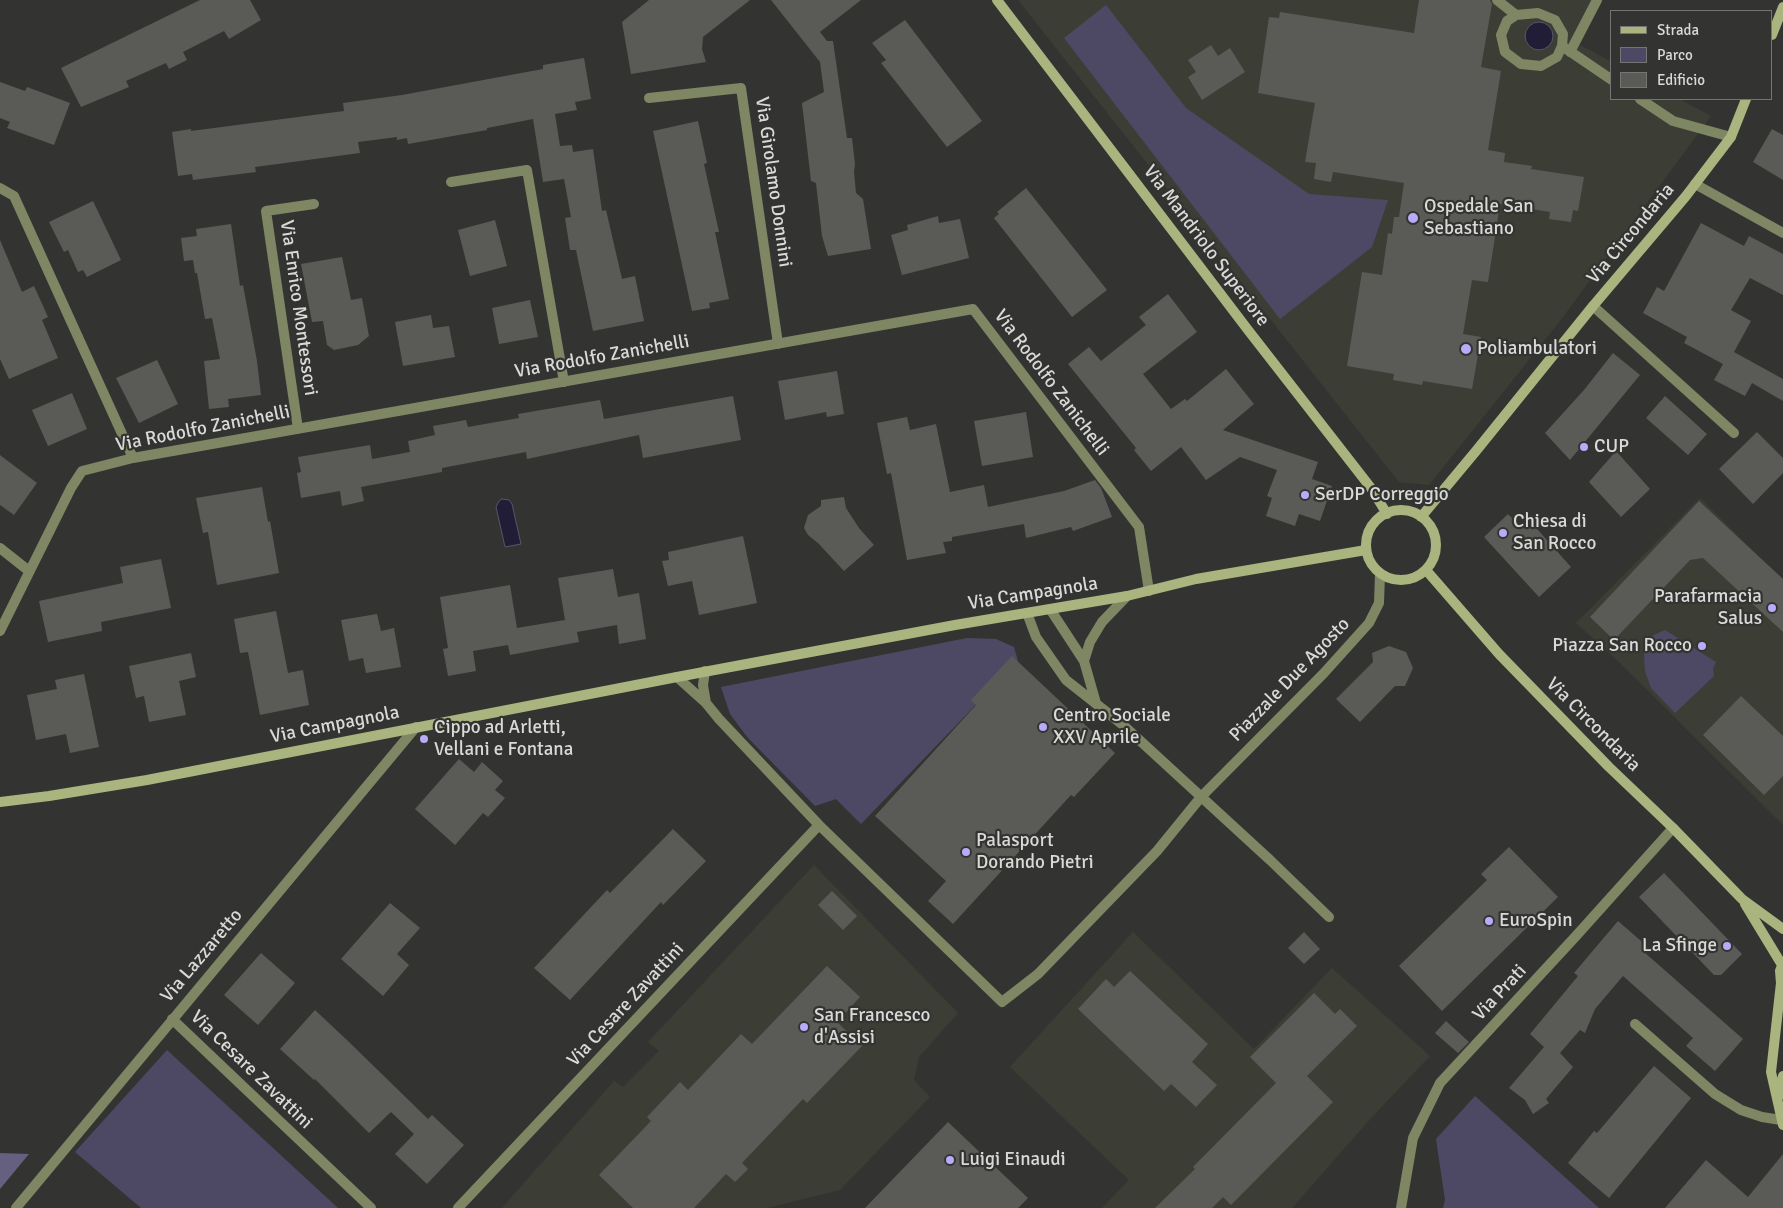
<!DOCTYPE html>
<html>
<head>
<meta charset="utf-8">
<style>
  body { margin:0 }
  #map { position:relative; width:1783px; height:1208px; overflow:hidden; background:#333431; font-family:Signika,sans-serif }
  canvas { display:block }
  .legend { position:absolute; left:1610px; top:10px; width:162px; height:90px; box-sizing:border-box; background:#333431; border:1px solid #757674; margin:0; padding:6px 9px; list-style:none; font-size:15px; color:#d9dad8 }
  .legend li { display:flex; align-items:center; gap:10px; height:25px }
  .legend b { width:25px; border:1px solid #757674 }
</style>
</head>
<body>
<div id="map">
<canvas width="1783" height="1208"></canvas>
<ul class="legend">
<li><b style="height:6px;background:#aab47e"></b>Strada</li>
<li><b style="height:14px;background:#4d4965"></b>Parco</li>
<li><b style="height:14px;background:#5a5b57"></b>Edificio</li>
</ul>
</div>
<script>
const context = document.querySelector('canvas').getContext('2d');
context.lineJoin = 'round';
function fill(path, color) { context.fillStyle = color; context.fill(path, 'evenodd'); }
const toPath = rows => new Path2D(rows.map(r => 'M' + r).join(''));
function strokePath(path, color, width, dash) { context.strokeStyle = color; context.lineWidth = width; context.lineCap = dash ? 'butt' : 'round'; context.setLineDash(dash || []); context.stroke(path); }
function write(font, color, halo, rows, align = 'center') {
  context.font = font + ' Signika,sans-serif'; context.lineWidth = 4.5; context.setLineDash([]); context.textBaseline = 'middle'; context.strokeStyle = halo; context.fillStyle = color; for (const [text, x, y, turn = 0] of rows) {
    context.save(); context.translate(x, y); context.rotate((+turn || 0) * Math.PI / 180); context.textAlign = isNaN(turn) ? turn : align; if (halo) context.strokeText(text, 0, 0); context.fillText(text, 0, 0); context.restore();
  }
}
fill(toPath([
  [1018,0,1603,0,1580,45,1612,62,1612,99,1679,99,1711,116,1560,321,1429,485,1399,482],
  [1700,498,1783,581,1783,825,1620,663,1576,623],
  [814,865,958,1013,919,1057,914,1080,930,1097,840,1190,767,1208,502,1208,614,1081,623,1087,659,1051,648,1042],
  [1133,932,1254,1049,1332,968,1430,1056,1373,1116,1292,1208,1102,1208,1129,1180,1010,1067]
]), '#3c3e35');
fill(toPath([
  [1106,5,1186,108,1309,194,1388,200,1372,247,1280,319,1064,38],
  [1665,630,1716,662,1713,668,1714,676,1675,713,1651,688,1645,671,1644,654,1646,645,1652,636],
  [967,638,996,639,1014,647,1018,661,861,824,836,799,815,806,748,738,730,714,721,687],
  [167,1050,338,1208,141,1208,75,1152],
  [1475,1096,1599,1208,1443,1208,1445,1200,1436,1139]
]), '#4d4965');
fill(toPath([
  [0,1153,29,1154,0,1189]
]), '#65607f');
const water = toPath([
  '1525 36a14 14 0 1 1 28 0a14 14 0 1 1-28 0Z',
  [502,499,509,500,512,504,521,544,505,547,496,507,499,501,502,499]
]);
fill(water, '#221d37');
strokePath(water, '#595667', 1);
fill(toPath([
  [200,0,250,0,261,20,229,39,224,31,183,52,187,60,169,69,166,63,126,81,129,87,81,107,61,68],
  [649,0,750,0,703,37,702,49,706,62,631,74,622,22],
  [771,0,861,0,820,32,827,41,833,41,847,138,852,138,855,164,854,172,856,193,863,199,871,249,828,256,822,236,816,183,811,181,802,103,824,92,820,62],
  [1419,0,1490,0,1492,4,1481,67,1501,71,1488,150,1505,153,1504,162,1532,166,1531,169,1584,177,1578,211,1573,210,1571,222,1549,219,1550,212,1500,204,1488,282,1472,280,1463,334,1481,337,1472,389,1423,381,1422,385,1393,380,1394,374,1347,366,1362,272,1382,275,1388,233,1392,234,1394,217,1399,217,1404,183,1333,172,1331,182,1314,179,1316,163,1305,162,1315,103,1258,93,1269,17,1279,18,1280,12,1414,33],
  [905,20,982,121,947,147,881,63,886,60,872,43],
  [1211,45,1218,56,1230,48,1245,72,1202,100,1188,77,1196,72,1188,60],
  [584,58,591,99,575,102,577,110,555,114,560,146,572,145,573,152,593,149,602,211,606,210,622,279,635,276,644,321,593,331,576,250,570,250,565,218,571,217,564,179,543,182,533,119,487,128,487,130,408,144,407,138,397,140,397,137,358,142,360,153,255,167,256,172,193,180,192,174,178,176,172,132,191,129,191,131,344,111,343,103,402,95,543,69,543,65],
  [0,82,25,91,27,87,70,103,54,145,7,128,10,122,0,118],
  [698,121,707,163,704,164,719,232,715,232,729,299,709,303,710,308,692,311,653,131],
  [1772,129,1783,135,1783,180,1753,162],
  [1026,188,1107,290,1072,317,994,218,999,214,997,212],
  [93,201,121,260,87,277,83,270,78,272,68,250,64,252,49,222],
  [938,216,939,223,960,219,969,258,902,275,891,235,908,230,907,225],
  [495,220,507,266,470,276,458,230],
  [1701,223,1744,246,1749,236,1783,254,1783,295,1750,278,1731,310,1751,321,1734,352,1783,379,1783,401,1752,383,1745,396,1714,380,1723,364,1684,343,1687,337,1643,313,1657,287,1664,291],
  [231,224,240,286,243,285,257,361,261,395,228,399,229,407,209,409,204,361,220,359,212,318,205,319,197,273,195,273,193,260,184,261,181,238,197,236,196,229],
  [0,240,22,292,34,286,48,317,42,320,58,358,9,379,0,359],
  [342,257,351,300,362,298,369,336,358,345,334,350,327,345,323,321,312,322,301,264],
  [1168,294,1197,332,1143,374,1171,409,1185,399,1187,401,1226,369,1254,404,1223,430,1318,462,1312,479,1332,486,1320,521,1299,514,1295,526,1266,516,1272,498,1267,496,1277,470,1240,457,1206,480,1181,447,1151,471,1134,450,1136,448,1068,364,1089,347,1101,361,1146,325,1139,317],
  [530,300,538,337,499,344,492,308],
  [431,315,433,328,449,326,455,357,403,366,395,322],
  [1613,353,1640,375,1570,460,1545,433,1584,390],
  [157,360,178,404,139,423,116,378],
  [837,371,844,414,827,417,826,412,785,420,778,381],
  [72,393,87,429,48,446,32,410],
  [733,396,741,440,643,458,639,435,527,459,526,452,442,468,442,472,361,487,364,501,342,506,340,491,301,498,297,473,301,472,298,457,370,445,372,459,410,452,408,441,435,435,433,426,466,420,468,427,519,418,518,414,600,400,604,419],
  [1665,396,1707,434,1688,455,1646,418],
  [1026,412,1033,457,982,466,974,421],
  [907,417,910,430,936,424,950,492,984,485,988,507,1064,491,1095,480,1101,488,1112,517,1073,531,1071,527,1026,538,1024,524,952,537,952,541,943,542,946,553,907,560,891,473,887,474,877,423],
  [1757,432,1783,458,1783,473,1753,504,1719,469],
  [1616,451,1650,489,1621,517,1589,482],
  [0,455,37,483,14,515,0,505],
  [262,487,268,522,270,521,279,573,217,585,208,532,203,533,196,498],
  [844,497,846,508,859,528,874,545,844,571,818,543,808,535,804,528,808,515,821,506,821,500],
  [1699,501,1783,579,1783,632,1703,558,1690,560,1614,640,1590,617],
  [1508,514,1522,528,1530,521,1571,567,1539,597,1484,537],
  [743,536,757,603,699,615,692,581,668,586,662,561,669,560,668,552],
  [161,559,171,608,101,622,102,631,48,642,39,601,123,583,120,567],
  [613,569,618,597,639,593,646,639,619,644,617,625,577,632,579,642,510,655,508,645,473,651,476,671,448,676,443,649,448,648,440,597,510,585,517,628,565,620,558,578],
  [276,611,288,673,303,670,309,705,260,715,248,652,240,653,234,619],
  [377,614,381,631,394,628,401,667,366,673,363,658,349,661,341,620],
  [1389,646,1406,652,1413,668,1405,686,1395,686,1360,722,1336,699,1373,662,1372,653],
  [191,653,196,677,179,681,186,715,149,722,144,696,136,698,129,666],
  [1012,656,1115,753,1074,797,1071,795,953,924,928,901,946,881,875,816,976,705,971,700],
  [84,674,99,747,70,753,66,734,36,740,27,695,57,689,55,680],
  [1741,696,1783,736,1783,776,1764,795,1703,735],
  [459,759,474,772,482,762,503,781,495,790,505,798,488,817,483,813,455,845,415,809],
  [673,829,706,861,663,905,661,902,570,1000,534,968,607,890,610,893],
  [1509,847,1558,897,1442,1011,1399,966,1487,880,1481,874],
  [1664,873,1742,954,1721,975,1714,975,1639,897],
  [832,891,857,916,843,930,818,905],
  [390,903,420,928,397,954,409,965,383,996,341,959],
  [1618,921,1648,947,1644,952,1743,1039,1715,1071,1686,1046,1693,1038,1623,976,1595,1009,1585,1033,1580,1030,1560,1053,1573,1067,1546,1099,1549,1103,1533,1114,1525,1100,1509,1088,1544,1047,1530,1034,1578,976,1574,973],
  [1304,932,1320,949,1304,964,1288,948],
  [261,953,295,983,258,1025,224,995],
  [827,966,860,997,837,1022,862,1046,807,1103,803,1099,742,1163,748,1169,735,1182,726,1174,694,1208,633,1208,599,1175,651,1121,647,1117,680,1082,688,1090,741,1034,752,1044],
  [1130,971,1208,1044,1192,1062,1217,1085,1196,1107,1171,1084,1164,1091,1078,1009,1106,979,1114,987],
  [1314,993,1335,1014,1340,1009,1357,1026,1307,1076,1333,1102,1231,1205,1223,1197,1212,1208,1155,1208,1195,1169,1193,1167,1276,1083,1250,1057],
  [315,1010,349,1042,428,1119,432,1115,464,1145,427,1184,395,1154,414,1134,391,1112,369,1133,315,1079,314,1080,280,1049],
  [1446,1021,1469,1042,1458,1053,1435,1033],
  [1654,1066,1691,1098,1609,1198,1568,1163,1594,1131,1597,1133],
  [948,1122,1028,1198,1018,1208,865,1208],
  [1783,1154,1783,1208,1665,1208,1706,1160,1748,1197]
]), '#5a5b57');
strokePath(toPath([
  [1497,0,1516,15,1538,13,1555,20,1563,34,1562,46,1612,80],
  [1516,15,1507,21,1501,35,1505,52,1521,64,1541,66,1557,57,1562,46],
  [1570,52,1597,0],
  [649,98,741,88,778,344],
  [1640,99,1673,121,1731,137],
  [451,182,527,170,564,382],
  [1695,184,1783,233],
  [0,188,14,196,133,458],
  [1593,306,1734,433],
  [298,429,266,211,314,204],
  [0,548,29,571],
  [1050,609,1084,661],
  [1027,613,1036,637,1066,680,1123,725,1270,860,1329,917],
  [0,631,71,488,82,471,133,458,973,309,1139,527,1149,591],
  [705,671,703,685,706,703],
  [677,677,706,703,719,719,819,825,1002,1002,1038,974,1157,851,1201,797,1324,673,1369,623,1379,603,1380,574],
  [1096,703,1084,661,1090,642,1102,622,1127,596],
  [172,1019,371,1208],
  [1635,1024,1715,1094,1741,1110,1762,1117,1781,1120],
  [16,1208,416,727],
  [458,1208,819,825],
  [1401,1208,1413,1138,1440,1083,1576,936,1673,828]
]), '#7f8664', 10);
strokePath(toPath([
  [997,0,1248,330,1371,488,1387,514],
  [1772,35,1783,7],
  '1366 545a35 35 0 1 1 70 0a35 35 0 1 1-70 0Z',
  [1421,517,1476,451,1593,306,1686,196,1731,137,1746,99],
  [1426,570,1499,654,1609,767,1673,828,1742,899,1783,929],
  [0,802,49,796,147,780,677,677,955,625,1127,596,1196,579,1366,550],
  [1745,904,1782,965],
  [1783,963,1780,971,1781,983,1771,1072,1783,1125],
  [1778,1098,1783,1076]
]), '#aab47e', 10);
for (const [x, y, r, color] of [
  [1413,218,6,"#b8abf7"],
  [1466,349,6,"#b8abf7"],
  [1584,447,5,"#b8abf7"],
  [1305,495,5,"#b8abf7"],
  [1503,533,5,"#b8abf7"],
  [1772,608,5,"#b8abf7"],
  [1702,646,5,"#b8abf7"],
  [1043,727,5,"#b8abf7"],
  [424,739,5,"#b8abf7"],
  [966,852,5,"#b8abf7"],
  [1489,921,5,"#b8abf7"],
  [1727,946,5,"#b8abf7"],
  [804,1027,5,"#b8abf7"],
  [950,1160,5,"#b8abf7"]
]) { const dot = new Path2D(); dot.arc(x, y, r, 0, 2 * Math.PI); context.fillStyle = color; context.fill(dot); strokePath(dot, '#333431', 2); }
write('19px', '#d9dad8', '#333431', [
  ["Via Girolamo Donnini",773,182,82],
  ["Via Circondaria",1631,234,-50],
  ["Via Mandriolo Superiore",1206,246,53],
  ["Via Enrico Montessori",298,308,82],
  ["Via Rodolfo Zanichelli",602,357,-10],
  ["Via Rodolfo Zanichelli",1051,383,53],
  ["Via Rodolfo Zanichelli",203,429,-11],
  ["Via Campagnola",1033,594,-9],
  ["Piazzale Due Agosto",1290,680,-46],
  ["Via Campagnola",335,725,-11],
  ["Via Circondaria",1593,725,45],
  ["Via Lazzaretto",202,956,-50],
  ["Via Prati",1500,993,-47],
  ["Via Cesare Zavattini",626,1005,-47],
  ["Via Cesare Zavattini",251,1070,44]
]);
write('19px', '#d9dad8', '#333431', [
  ["Ospedale San",1424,207],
  ["Sebastiano",1424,229],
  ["Poliambulatori",1477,349],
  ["CUP",1594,447],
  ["SerDP Correggio",1315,495],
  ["Chiesa di",1513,522],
  ["San Rocco",1513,544],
  ["Parafarmacia",1762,597,"right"],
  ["Salus",1762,619,"right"],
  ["Piazza San Rocco",1692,646,"right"],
  ["Centro Sociale",1053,716],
  ["XXV Aprile",1053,738],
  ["Cippo ad Arletti,",434,728],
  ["Vellani e Fontana",434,750],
  ["Palasport",976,841],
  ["Dorando Pietri",976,863],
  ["EuroSpin",1499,921],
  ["La Sfinge",1717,946,"right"],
  ["San Francesco",814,1016],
  ["d'Assisi",814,1038],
  ["Luigi Einaudi",960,1160]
], 'left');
</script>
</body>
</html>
